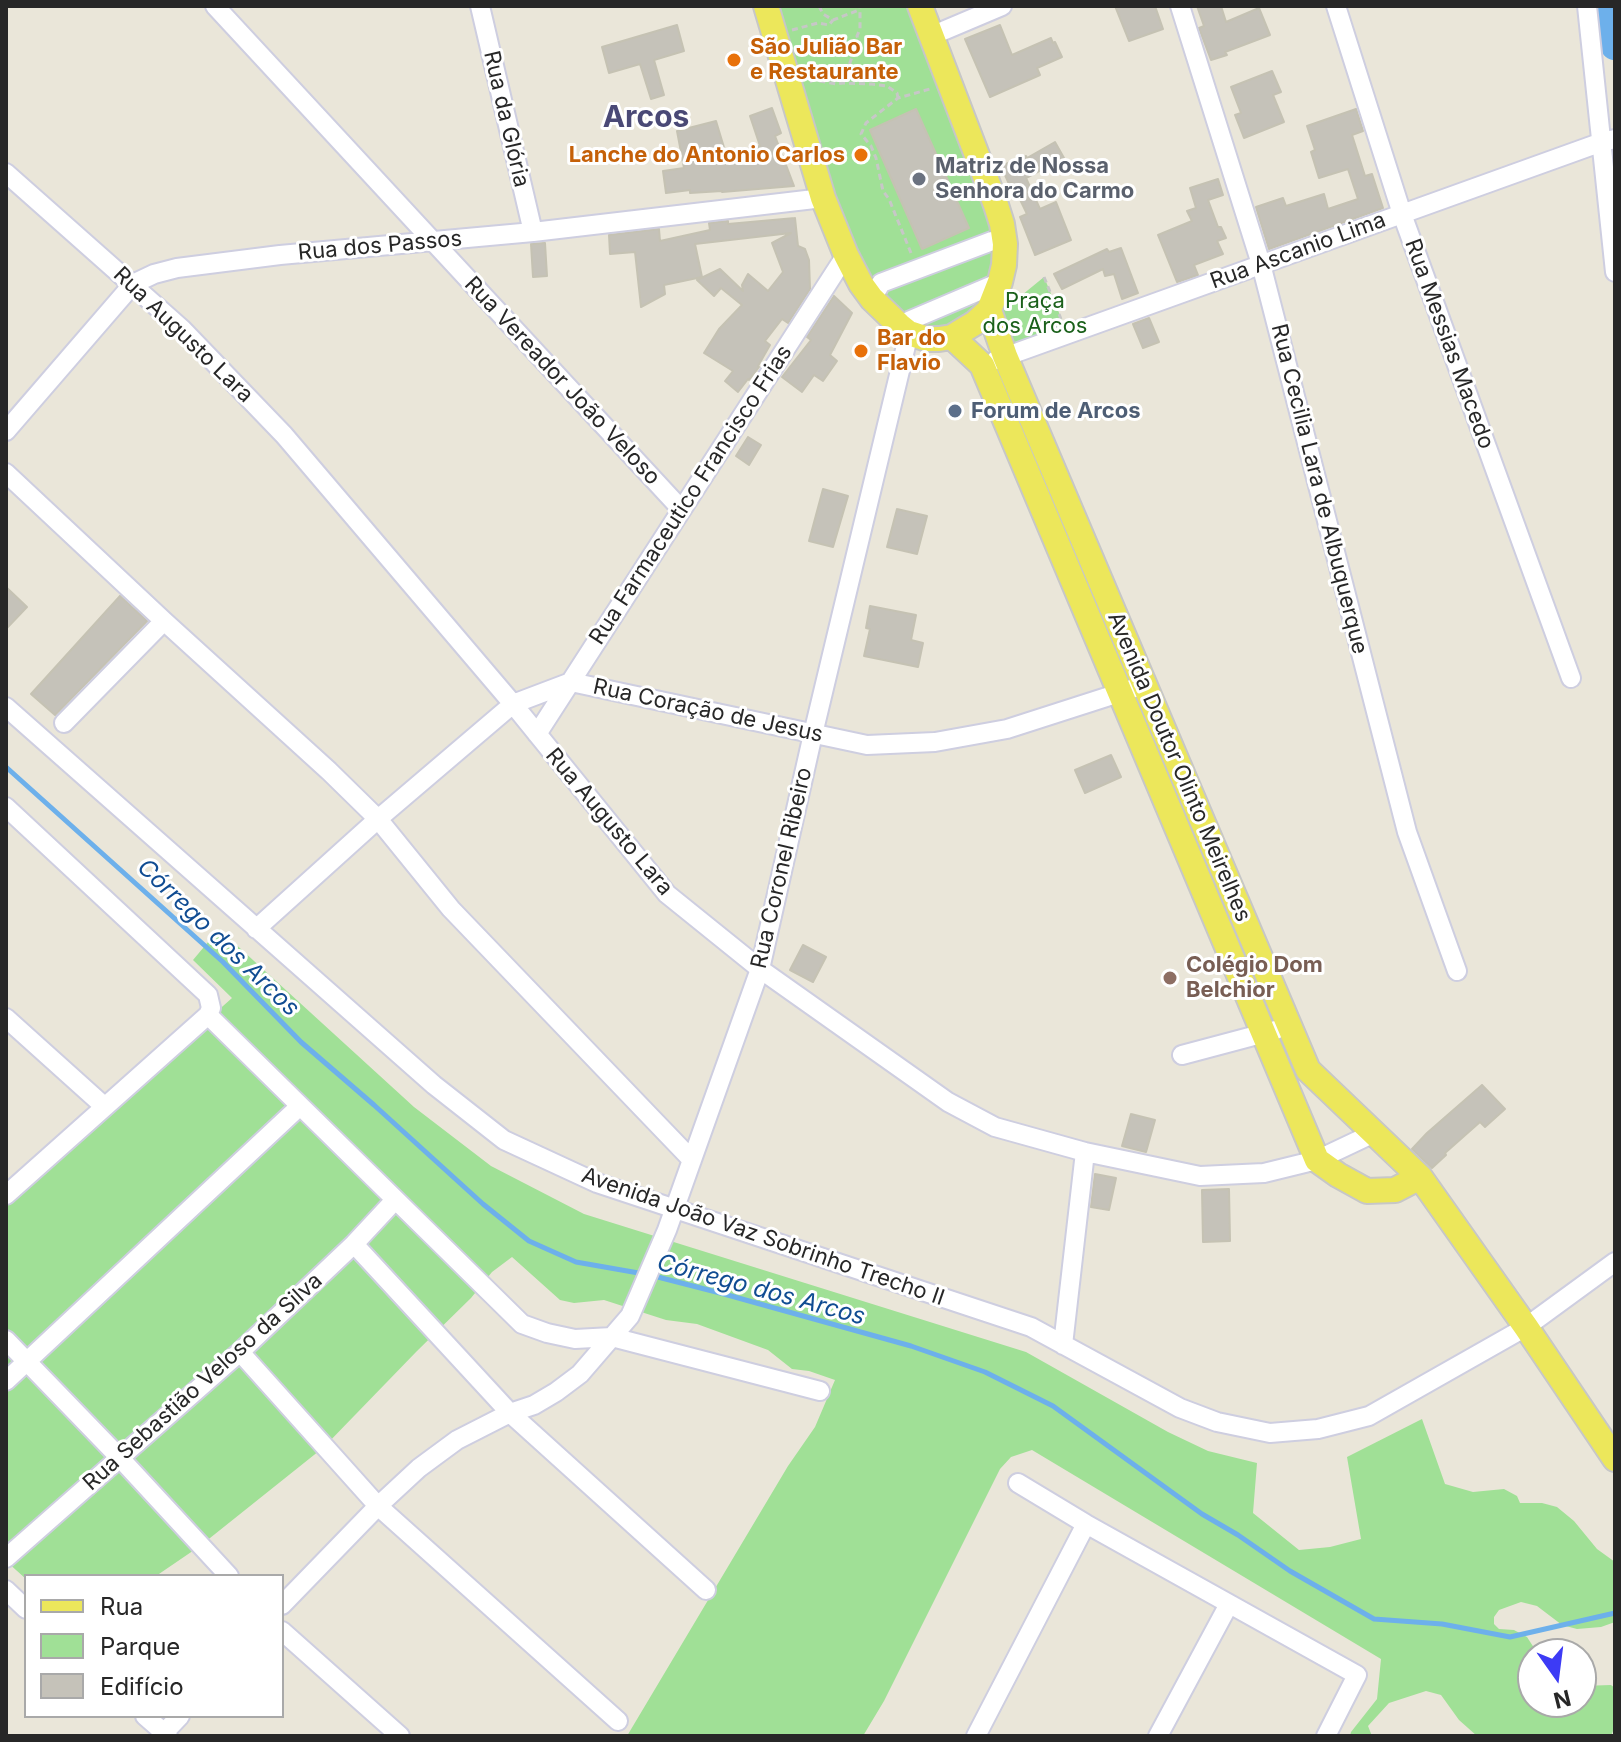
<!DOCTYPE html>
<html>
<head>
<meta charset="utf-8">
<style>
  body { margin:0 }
  #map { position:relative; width:1621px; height:1742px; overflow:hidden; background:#eae6d9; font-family:Inter,sans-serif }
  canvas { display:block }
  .frame { position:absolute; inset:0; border:8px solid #272727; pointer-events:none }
  .legend { position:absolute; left:24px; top:1574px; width:260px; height:144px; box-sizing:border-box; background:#fff; border:2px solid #a9a9a9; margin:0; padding:10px 14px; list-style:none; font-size:24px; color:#272727 }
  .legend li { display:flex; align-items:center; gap:16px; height:40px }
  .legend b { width:40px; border:2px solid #a9a9a9 }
  .north { position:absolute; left:1517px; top:1638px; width:80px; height:80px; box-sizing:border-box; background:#fff; border:2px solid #a9a9a9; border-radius:50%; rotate:166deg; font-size:22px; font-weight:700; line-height:32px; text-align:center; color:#272727 }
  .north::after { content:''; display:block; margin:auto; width:28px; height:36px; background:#3d3bf5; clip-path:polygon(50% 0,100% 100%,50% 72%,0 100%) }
</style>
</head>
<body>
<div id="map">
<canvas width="1621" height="1742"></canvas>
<div class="frame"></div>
<ul class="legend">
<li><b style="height:10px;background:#ece75b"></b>Rua</li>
<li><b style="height:22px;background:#a0e096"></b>Parque</li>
<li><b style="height:22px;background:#c5c2b9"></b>Edifício</li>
</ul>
<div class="north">N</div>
</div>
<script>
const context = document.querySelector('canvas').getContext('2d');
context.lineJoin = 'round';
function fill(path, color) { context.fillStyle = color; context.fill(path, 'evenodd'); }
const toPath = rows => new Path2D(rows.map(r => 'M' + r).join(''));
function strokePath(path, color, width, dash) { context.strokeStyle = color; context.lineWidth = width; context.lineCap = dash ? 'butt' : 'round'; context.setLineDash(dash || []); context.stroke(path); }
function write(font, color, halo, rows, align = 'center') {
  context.font = font + ' Inter,sans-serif'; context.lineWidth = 6; context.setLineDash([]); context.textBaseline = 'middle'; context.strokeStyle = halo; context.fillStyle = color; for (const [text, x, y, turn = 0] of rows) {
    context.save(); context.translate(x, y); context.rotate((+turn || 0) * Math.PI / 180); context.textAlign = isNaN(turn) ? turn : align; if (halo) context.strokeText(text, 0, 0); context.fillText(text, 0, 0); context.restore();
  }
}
fill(toPath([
  [768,6,918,6,994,204,999,281,899,322,862,282],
  [1044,277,1065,327,1015,347,1000,313],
  [998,284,951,335,902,325],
  [219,929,414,1107,491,1166,584,1214,1026,1352,1168,1432,1208,1451,1257,1463,1253,1513,1299,1550,1330,1547,1361,1539,1347,1457,1422,1419,1445,1484,1473,1492,1504,1489,1517,1496,1520,1503,1542,1503,1557,1507,1574,1521,1597,1549,1615,1562,1615,1622,1601,1627,1577,1629,1562,1625,1537,1606,1521,1602,1499,1610,1494,1617,1494,1624,1499,1629,1514,1630,1527,1637,1538,1654,1533,1654,1533,1702,1581,1702,1581,1686,1611,1685,1615,1688,1615,1726,1611,1736,1477,1736,1459,1720,1441,1695,1426,1691,1389,1703,1368,1726,1372,1736,1350,1736,1351,1732,1377,1699,1381,1659,1032,1450,1011,1457,1000,1469,884,1701,863,1736,627,1736,788,1466,815,1427,835,1380,809,1371,792,1369,768,1350,697,1324,666,1320,604,1300,574,1303,560,1300,512,1257,492,1272,471,1298,417,1351,324,1447,200,1546,156,1576,26,1576,26,1579,6,1561,6,1199,232,998,193,960]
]), '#a0e096');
strokePath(toPath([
  [6,767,223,962,301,1042,374,1105,483,1204,529,1241,576,1262,650,1275,724,1294,911,1346,985,1372,1053,1406,1202,1514,1238,1535,1290,1571,1374,1619,1442,1624,1510,1637,1615,1613]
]), '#6db0eb', 5);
strokePath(toPath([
  [1611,6,1615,45]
]), '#6db0eb', 30);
const building = toPath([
  [1115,6,1155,6,1163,29,1129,41,1115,6],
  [1197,6,1221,6,1226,22,1259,8,1270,35,1225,52,1227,55,1211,60,1199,28,1204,26,1197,6],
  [677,25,684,51,654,60,664,95,651,99,640,64,609,73,602,47,677,25],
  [1000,25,1012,55,1051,38,1053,43,1055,42,1062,57,1037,68,1040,75,990,97,965,39,1000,25],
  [1272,71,1281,92,1273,95,1284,122,1244,138,1235,115,1241,113,1231,87,1272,71],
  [772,108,781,133,775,136,794,186,722,192,722,191,690,193,690,190,666,193,663,171,684,168,677,131,716,121,726,154,760,146,750,116,772,108],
  [916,109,969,228,922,249,870,130,916,109],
  [1356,109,1363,131,1352,135,1365,176,1372,174,1383,208,1269,249,1256,207,1283,198,1286,206,1324,194,1328,209,1358,199,1348,169,1319,178,1311,152,1315,150,1307,126,1356,109],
  [1055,142,1064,158,1026,178,1040,209,1056,202,1071,240,1035,255,1020,217,1027,214,1012,183,1009,184,1001,166,1026,156,1027,158,1055,142],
  [1218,179,1223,195,1208,200,1218,227,1221,227,1226,238,1217,241,1223,254,1194,265,1198,275,1177,282,1158,235,1192,221,1187,211,1196,208,1190,188,1218,179],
  [795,218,798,246,805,249,809,260,810,289,788,323,782,319,765,341,770,345,758,366,759,367,749,380,748,379,738,392,725,381,733,371,704,353,719,329,742,305,721,288,714,296,697,280,720,269,743,291,742,285,748,274,768,291,783,272,772,243,791,233,695,244,702,277,664,285,665,294,641,307,635,252,610,254,609,235,659,229,660,241,710,230,709,223,728,221,728,224,795,218],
  [545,243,547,276,533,277,531,244,545,243],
  [1121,248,1138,293,1122,299,1114,274,1105,276,1103,269,1062,289,1054,274,1107,249,1109,252,1121,248],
  [834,296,852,313,830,355,837,361,823,381,814,375,802,392,782,377,811,340,807,337,834,296],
  [1149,318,1159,342,1143,348,1133,324,1149,318],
  [748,437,761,445,749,465,736,456,748,437],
  [823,489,848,496,833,547,809,541,823,489],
  [897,509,927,516,917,554,887,547,897,509],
  [6,587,27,607,6,629,6,587],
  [120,596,147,621,55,715,31,694,120,596],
  [870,606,916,615,911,640,923,643,918,667,864,656,870,629,866,628,870,606],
  [1111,755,1121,777,1085,793,1075,770,1111,755],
  [803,945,826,957,813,982,790,970,803,945],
  [1482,1085,1505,1109,1485,1127,1480,1122,1445,1153,1446,1155,1432,1168,1412,1149,1427,1133,1482,1085],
  [1131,1114,1155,1120,1146,1152,1122,1146,1131,1114],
  [1095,1174,1116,1178,1109,1210,1091,1207,1095,1174],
  [1229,1189,1230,1241,1203,1242,1202,1190,1229,1189]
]);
fill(building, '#c5c2b9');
strokePath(building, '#c5c2b3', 2);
const minor = toPath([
  [215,6,681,509],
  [480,6,533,232],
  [1180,6,1261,264,1407,832,1457,971],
  [1336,6,1402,214,1571,678],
  [1587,6,1615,272],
  [931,36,1002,6],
  [6,173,182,329,284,435,513,704,667,894,760,969,948,1102,995,1127,1085,1152,1200,1176,1264,1173,1317,1160,1374,1133],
  [872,299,881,283,992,241,1005,244],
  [899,325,1000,282],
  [996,360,1602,142,1615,139],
  [6,431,133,284,154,274,177,268,280,255,533,232,823,198],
  [6,473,164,621,329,771,378,819,451,909,692,1160],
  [6,707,434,1085,504,1140,597,1183,1031,1327,1180,1408,1217,1422,1270,1433,1318,1429,1369,1416,1526,1327,1615,1262],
  [64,723,164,621],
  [537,734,846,255],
  [6,807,208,995,211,1008,208,1015,6,1195],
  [256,929,378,819,513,704,571,682,867,745,935,742,1007,729,1144,685],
  [208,1015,522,1324,547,1333,575,1339,612,1337,820,1391],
  [6,1018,105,1107],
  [1182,1055,1276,1030],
  [354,1244,510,1413,706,1590],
  [6,1340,120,1458,229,1576],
  [1063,1345,1085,1152],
  [240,1352,378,1506,618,1721],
  [6,1381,300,1106],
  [1018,1483,1086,1524,1357,1675,1326,1736],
  [6,1558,240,1352,354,1244,395,1200],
  [6,1590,26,1609],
  [282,1605,378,1506,419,1468,457,1440,510,1413,534,1405,556,1392,580,1374,630,1316,667,1230,760,969,813,734,909,333],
  [282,1631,400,1736],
  [145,1716,168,1736],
  [161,1736,180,1716],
  [976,1736,1086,1524],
  [1158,1736,1229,1604]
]);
const major = toPath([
  [766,6,823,198,846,255,861,284,872,299,899,325,909,333,927,339,939,339,952,337,965,329,975,323,989,310,1000,282,1004,265,1005,244,1002,224,996,205,920,6],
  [989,310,1005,356,1308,1070,1420,1177,1526,1327,1615,1459],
  [952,337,982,365,1317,1160,1338,1175,1367,1191,1395,1190,1420,1177]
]);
strokePath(minor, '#cecee0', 22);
strokePath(major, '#c7c7c7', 28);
strokePath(toPath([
  [819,6,823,14,833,20,859,10],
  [792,30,818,23,829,25,833,20],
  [810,82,814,80,837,84,843,83,872,84,887,86,897,93,898,98],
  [843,83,853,54,860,46,857,36,860,29,860,6],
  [911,253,889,199,883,191,876,158,871,146,861,134,866,123,898,98,930,89],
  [1044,277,1061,319]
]), '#c7c7c7', 3, [6, 4]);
strokePath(minor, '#fff', 18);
strokePath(major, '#ece75b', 24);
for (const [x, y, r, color] of [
  [734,60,8,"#e8710a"],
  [861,155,8,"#e8710a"],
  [919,179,8,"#6b7280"],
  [861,351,8,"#e8710a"],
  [955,411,8,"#5c6f8a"],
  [1170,978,8,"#8d6e63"]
]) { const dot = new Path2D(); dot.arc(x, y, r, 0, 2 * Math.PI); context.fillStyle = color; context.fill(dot); strokePath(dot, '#fff', 3); }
write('bold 22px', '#c56008', '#fff', [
  ["São Julião Bar",750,47],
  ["e Restaurante",750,72],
  ["Lanche do Antonio Carlos",845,155,"right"],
  ["Bar do",877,338],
  ["Flavio",877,363]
], 'left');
write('22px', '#272727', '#fff', [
  ["Rua da Glória",506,119,77],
  ["Rua dos Passos",380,246,-5],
  ["Rua Ascanio Lima",1298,251,-20],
  ["Rua Augusto Lara",183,335,44],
  ["Rua Messias Macedo",1449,344,70],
  ["Rua Vereador João Veloso",562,381,47],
  ["Rua Cecilia Lara de Albuquerque",1319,489,76],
  ["Rua Farmaceutico Francisco Frias",691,495,-57],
  ["Rua Coração de Jesus",708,711,12],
  ["Avenida Doutor Olinto Meirelhes",1179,767,67],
  ["Rua Augusto Lara",609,822,50],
  ["Rua Coronel Ribeiro",782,868,-77],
  ["Avenida João Vaz Sobrinho Trecho II",763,1237,19],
  ["Rua Sebastião Veloso da Silva",203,1382,-42]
]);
write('bold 22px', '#5b616d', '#fff', [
  ["Matriz de Nossa",935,166],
  ["Senhora do Carmo",935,191]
], 'left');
write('22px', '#1b611b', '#fff', [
  ["Praça",1035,301],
  ["dos Arcos",1035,326]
]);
write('bold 22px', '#4e5e75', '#fff', [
  ["Forum de Arcos",971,411]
], 'left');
write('bold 22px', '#785e54', '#fff', [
  ["Colégio Dom",1186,965],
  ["Belchior",1186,990]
], 'left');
write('italic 24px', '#104c92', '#fff', [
  ["Córrego dos Arcos",218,938,44],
  ["Córrego dos Arcos",761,1290,15]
]);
write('bold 30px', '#4a4976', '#fff', [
  ["Arcos",646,118]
]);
</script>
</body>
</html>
